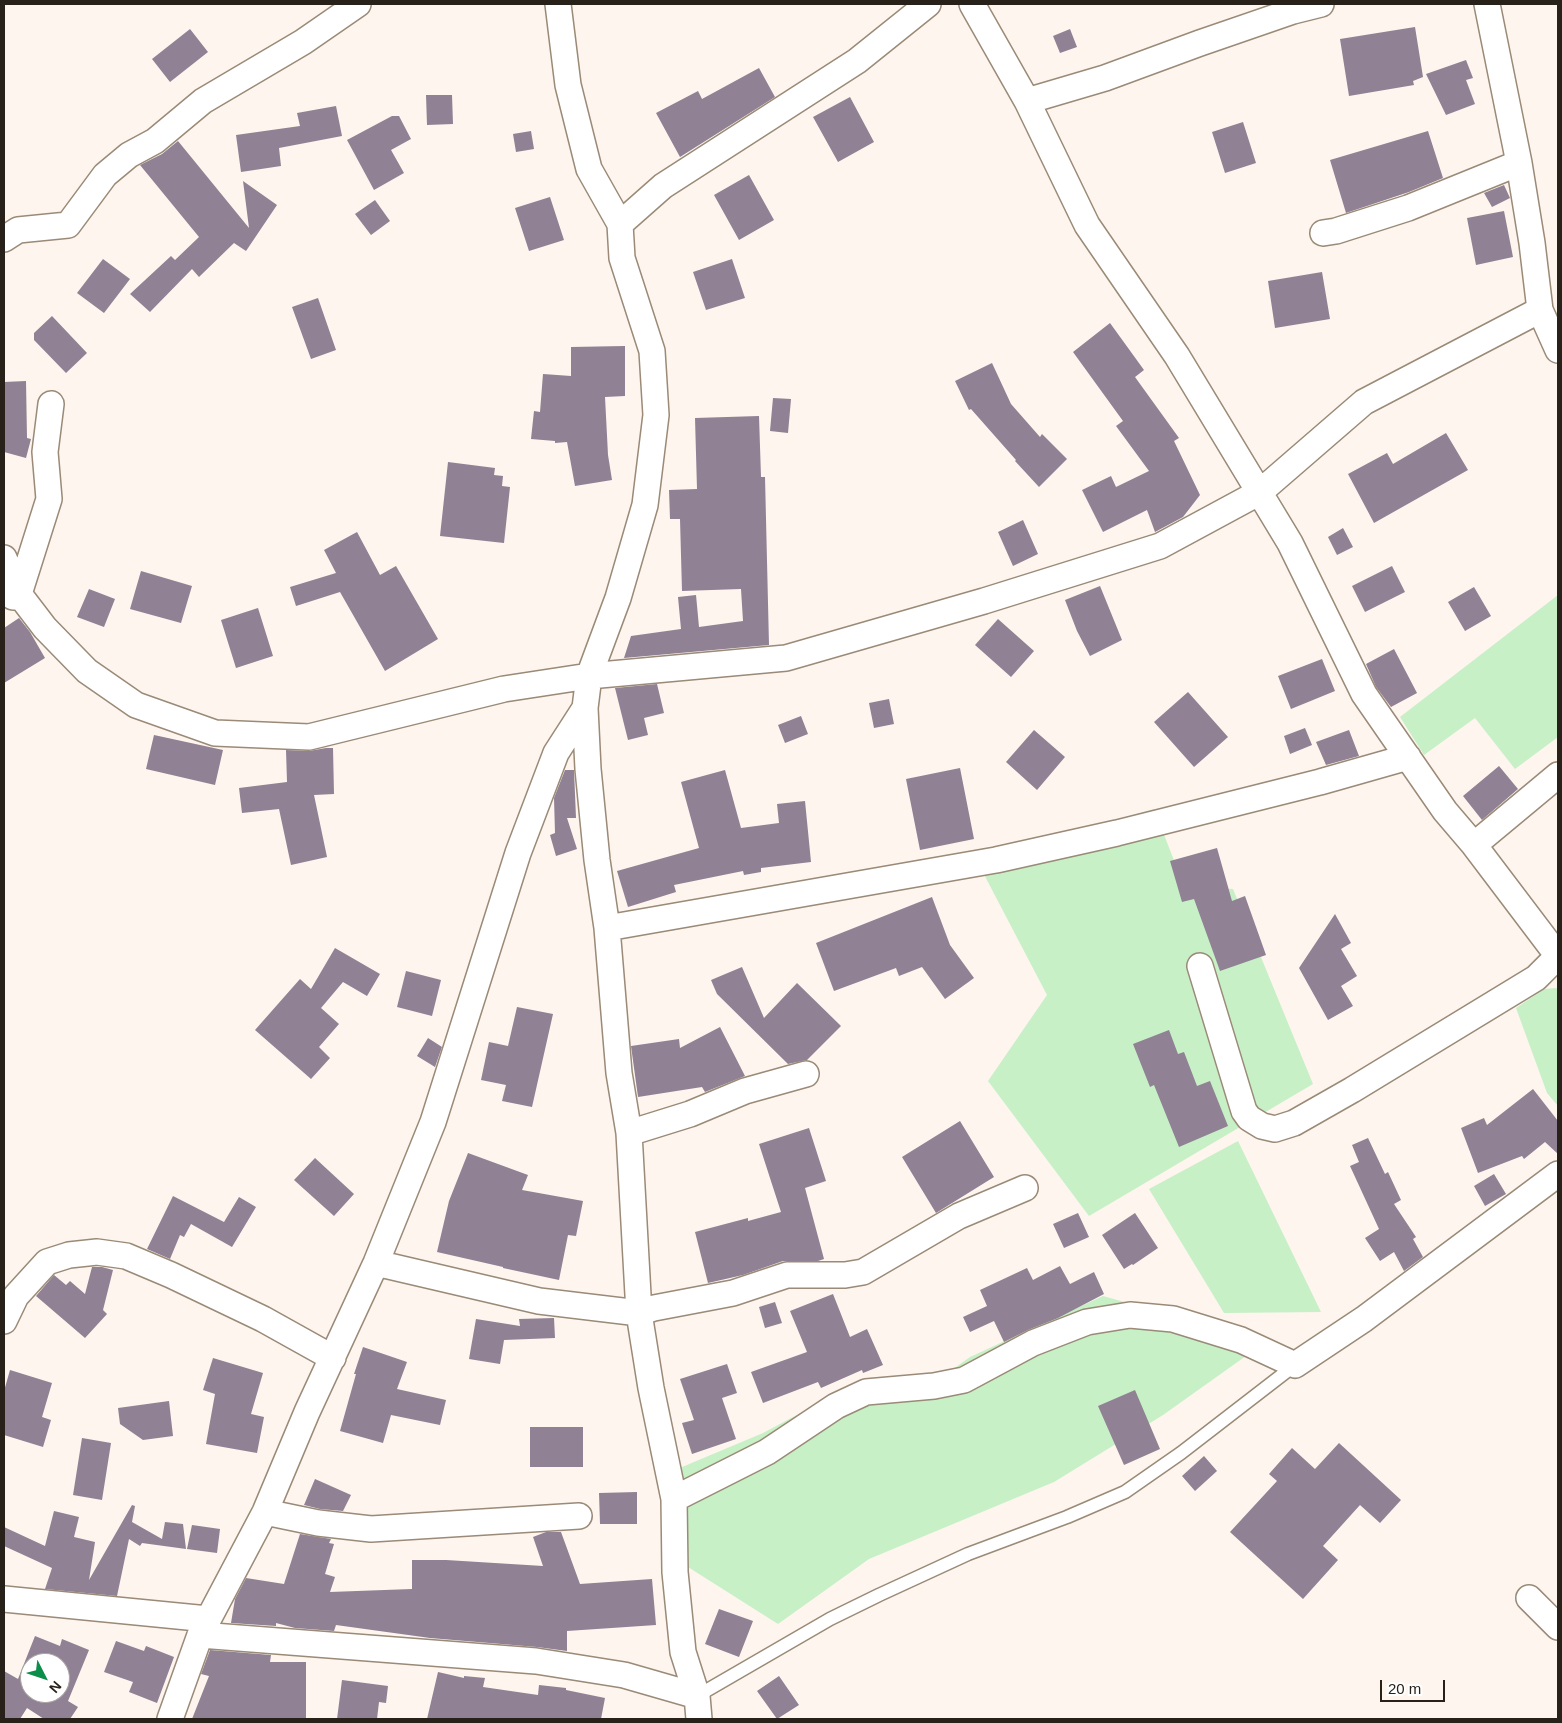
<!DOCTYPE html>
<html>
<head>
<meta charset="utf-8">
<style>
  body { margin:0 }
  #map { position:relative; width:1562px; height:1723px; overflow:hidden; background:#fdf5ee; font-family:Arial,sans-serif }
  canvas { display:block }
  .frame { position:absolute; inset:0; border:5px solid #28211a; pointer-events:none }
  .north { position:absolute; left:20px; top:1653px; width:50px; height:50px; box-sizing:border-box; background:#fff; border:1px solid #a9a6a3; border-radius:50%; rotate:131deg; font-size:14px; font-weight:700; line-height:20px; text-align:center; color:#28211a }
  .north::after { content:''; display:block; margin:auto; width:18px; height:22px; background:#0c8e4b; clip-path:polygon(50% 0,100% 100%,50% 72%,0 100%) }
  .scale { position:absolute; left:1380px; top:1680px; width:65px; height:22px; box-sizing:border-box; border:2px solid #28211a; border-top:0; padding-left:6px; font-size:15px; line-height:18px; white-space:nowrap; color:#28211a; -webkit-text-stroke:4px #fff; paint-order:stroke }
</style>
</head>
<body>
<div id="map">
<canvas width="1562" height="1723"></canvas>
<div class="frame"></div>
<div class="north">N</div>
<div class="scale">20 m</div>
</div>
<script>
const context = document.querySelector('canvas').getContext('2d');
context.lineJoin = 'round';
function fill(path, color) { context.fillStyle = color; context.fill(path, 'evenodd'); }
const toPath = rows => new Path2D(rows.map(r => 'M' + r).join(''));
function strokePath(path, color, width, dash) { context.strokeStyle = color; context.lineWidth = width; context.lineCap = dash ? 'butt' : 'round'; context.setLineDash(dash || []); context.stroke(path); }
fill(toPath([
  [1558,595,1558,737,1515,769,1475,718,1424,755,1400,717],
  [1154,809,1184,886,1233,889,1313,1084,1089,1216,988,1081,1047,995,977,861],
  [1556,988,1558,990,1558,1106,1547,1093,1516,1008,1544,989],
  [1238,1141,1321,1312,1224,1313,1149,1189],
  [1103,1296,1189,1320,1253,1351,1163,1415,1054,1482,869,1559,778,1624,688,1567,675,1470,763,1433,857,1383,924,1390,970,1357]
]), '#c7f0c6');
fill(toPath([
  [1415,27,1423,77,1413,81,1414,85,1349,96,1340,39],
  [190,29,208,52,170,82,152,59],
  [1070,29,1077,47,1060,53,1053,36],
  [1466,60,1473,78,1466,80,1475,104,1446,115,1426,74],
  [759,68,775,97,680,157,656,113,698,91,702,99],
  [426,95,452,95,453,124,427,125],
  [850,97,874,142,838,162,813,117],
  [336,106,342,136,279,148,281,166,241,172,236,135,300,126,297,113],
  [392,116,399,116,411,139,391,150,404,173,374,190,347,140],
  [1243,122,1256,163,1225,173,1212,132],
  [531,131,534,149,516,152,513,134],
  [1428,131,1443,178,1409,192,1346,213,1330,160],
  [178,141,249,228,243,181,277,205,246,251,234,243,199,277,192,269,150,312,130,294,171,256,175,260,199,237,140,165,162,154],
  [749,175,774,220,739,240,714,195],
  [1504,185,1510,198,1492,207,1484,193],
  [550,197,564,240,529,251,515,208],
  [375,200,390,221,371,235,355,214],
  [1504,211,1513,257,1476,265,1467,218],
  [103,259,130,279,104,313,77,293],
  [732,259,745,298,706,310,693,272],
  [1322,272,1330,319,1275,328,1268,281],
  [318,298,336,350,311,359,292,307],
  [52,316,87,353,66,373,34,340,34,333],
  [1110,323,1144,370,1135,377,1179,438,1174,441,1200,495,1183,517,1155,532,1147,510,1103,532,1082,490,1111,476,1116,487,1149,471,1116,426,1123,421,1073,352],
  [625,346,625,396,605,397,608,455,612,480,575,486,567,442,555,443,555,441,531,439,534,411,540,412,543,374,571,376,571,347],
  [992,363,1011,404,1040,437,1042,434,1067,459,1039,487,1015,461,1016,460,971,409,969,410,955,381],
  [26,381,27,438,31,439,26,458,4,452,4,382],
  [773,398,791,399,788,433,770,431],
  [759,416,761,477,765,477,769,645,624,658,631,636,681,629,678,597,696,595,699,627,743,621,741,589,682,591,680,519,670,519,669,490,697,489,695,418],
  [1446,433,1468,470,1374,523,1348,474,1387,453,1393,464],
  [448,462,495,468,494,475,503,476,502,486,510,487,504,543,440,536],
  [1023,520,1038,554,1013,566,998,532],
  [1343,528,1353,547,1337,555,1328,537],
  [357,532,380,575,396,566,438,639,385,671,340,592,296,606,290,587,336,573,324,550],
  [1392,566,1405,592,1365,612,1352,586],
  [141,571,192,586,181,623,130,609],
  [1100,586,1122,640,1090,656,1077,631,1065,600],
  [1474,587,1491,616,1465,631,1448,602],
  [89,589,115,599,104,627,77,617],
  [258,608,273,656,236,668,221,620],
  [19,618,30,632,45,658,4,683,4,628],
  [998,619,1034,651,1011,677,975,645],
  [1394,649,1417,693,1391,707,1376,687,1366,664],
  [1322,659,1335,691,1291,709,1278,676],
  [657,684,664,713,644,718,648,735,628,740,615,688],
  [1188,692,1228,737,1194,767,1154,722],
  [889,699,894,724,874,728,869,703],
  [801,716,808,734,785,743,778,725],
  [1305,728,1312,745,1290,754,1284,736],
  [1034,730,1065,757,1037,790,1006,762],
  [1349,730,1359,756,1326,765,1316,742],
  [154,735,223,750,215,785,146,769],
  [326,748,333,748,334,794,314,795,327,857,291,865,279,809,242,813,239,788,287,782,286,750,309,751],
  [1499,766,1518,789,1482,820,1463,796],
  [960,768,974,839,920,850,906,779],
  [565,770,574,770,576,818,567,818,577,849,556,856,550,835,555,833,554,798],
  [725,770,741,828,779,823,777,804,805,801,811,862,761,868,761,872,744,875,743,871,674,885,676,892,628,907,617,871,699,848,681,782],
  [1217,848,1232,901,1245,896,1266,955,1220,971,1194,899,1182,902,1170,861],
  [932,897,950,945,974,978,945,999,922,967,899,976,896,968,834,991,816,943],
  [1335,914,1351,943,1341,949,1357,976,1341,986,1353,1006,1328,1020,1299,968],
  [335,948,380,974,367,996,343,982,321,1008,339,1024,319,1047,330,1058,311,1079,255,1030,300,979,311,989],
  [742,967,764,1018,797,983,841,1026,807,1060,788,1064,717,994,711,980],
  [406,971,441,980,432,1016,397,1007],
  [517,1007,553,1014,532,1107,502,1101,506,1085,481,1080,489,1042,508,1046],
  [720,1027,745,1076,705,1092,702,1087,638,1097,631,1046,679,1039,680,1048],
  [1169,1030,1178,1054,1184,1052,1197,1086,1210,1081,1228,1126,1179,1147,1154,1085,1150,1087,1133,1044],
  [428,1038,442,1047,435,1067,417,1056],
  [1533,1089,1558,1121,1558,1154,1545,1142,1524,1159,1522,1156,1478,1173,1461,1128,1484,1118,1487,1125],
  [960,1121,994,1177,936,1213,902,1157],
  [809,1128,826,1181,805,1188,824,1259,818,1261,783,1261,743,1275,708,1283,695,1232,748,1218,748,1221,781,1212,759,1144],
  [1368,1138,1385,1174,1388,1172,1401,1200,1394,1204,1416,1237,1413,1239,1423,1257,1404,1271,1394,1252,1380,1261,1365,1238,1379,1229,1350,1166,1359,1162,1352,1145],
  [468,1153,528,1175,522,1190,583,1201,576,1236,568,1235,559,1280,503,1268,503,1267,437,1252,449,1201],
  [315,1158,354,1194,334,1216,294,1180],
  [1494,1174,1506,1194,1485,1206,1474,1186],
  [173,1196,224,1222,239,1197,256,1207,232,1247,191,1224,184,1237,180,1235,170,1259,147,1249],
  [1078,1213,1089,1237,1064,1248,1053,1224],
  [1135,1213,1158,1248,1133,1265,1132,1264,1124,1269,1102,1235],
  [1060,1266,1070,1284,1094,1272,1104,1294,1058,1318,1028,1330,1004,1342,994,1321,970,1332,963,1317,987,1306,980,1290,1027,1268,1033,1280],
  [92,1267,102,1267,113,1270,103,1310,107,1314,85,1338,36,1296,54,1275,66,1285,70,1281,85,1294],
  [833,1294,850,1337,867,1329,883,1365,863,1373,862,1370,821,1388,818,1382,763,1403,751,1372,807,1352,790,1311],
  [775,1302,782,1323,765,1328,759,1307],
  [554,1318,555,1338,504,1340,500,1364,469,1359,476,1319,520,1326,519,1319],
  [363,1347,407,1362,397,1389,446,1400,440,1425,391,1415,383,1443,340,1431,356,1374,354,1374],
  [213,1358,263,1373,251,1414,264,1417,257,1453,206,1444,215,1394,203,1390],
  [727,1364,737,1393,722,1398,736,1439,692,1454,682,1423,694,1420,680,1379],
  [10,1370,52,1383,42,1417,51,1420,43,1447,4,1435,4,1391],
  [1135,1390,1160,1449,1124,1465,1098,1406],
  [169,1401,173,1436,143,1440,120,1424,118,1408],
  [530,1427,583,1427,583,1467,530,1467],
  [82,1438,111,1443,102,1500,73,1495],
  [1339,1443,1401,1500,1380,1523,1360,1505,1323,1546,1338,1560,1303,1599,1230,1532,1277,1481,1269,1474,1292,1448,1315,1469],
  [1204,1456,1217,1471,1195,1491,1182,1476],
  [315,1479,351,1495,343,1511,320,1509,304,1505],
  [637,1492,637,1524,600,1524,599,1493],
  [132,1505,135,1506,132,1522,162,1539,165,1522,183,1524,186,1549,142,1543,140,1546,129,1539,117,1596,45,1589,52,1568,4,1546,4,1527,45,1546,54,1511,79,1517,74,1537,95,1542,89,1580],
  [192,1525,220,1529,217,1553,187,1549],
  [546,1532,561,1532,580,1584,652,1579,656,1625,567,1631,567,1651,537,1647,430,1638,336,1625,334,1631,295,1628,276,1623,276,1626,231,1623,235,1599,246,1578,284,1584,300,1534,331,1539,329,1543,334,1544,325,1574,335,1577,330,1592,412,1589,412,1560,446,1560,543,1566,533,1537],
  [719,1609,753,1621,739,1657,705,1644],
  [35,1636,60,1646,62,1639,89,1650,68,1701,78,1707,70,1719,44,1719,27,1708,20,1719,4,1719,4,1671,18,1679],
  [30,1663,60,1663,60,1693,30,1693],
  [116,1641,144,1651,146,1646,174,1657,157,1703,129,1692,133,1682,104,1672],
  [210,1650,271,1655,270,1662,306,1662,306,1719,192,1719,209,1676,201,1674],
  [438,1672,464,1678,464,1676,485,1678,483,1687,538,1695,539,1685,566,1688,566,1690,605,1698,601,1719,427,1719],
  [779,1676,799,1705,777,1719,757,1691],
  [342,1680,388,1686,386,1703,379,1702,377,1719,337,1719]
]), '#908194');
const lane = toPath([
  [697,1696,830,1619,879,1595,968,1554,1067,1517,1125,1492,1181,1453,1295,1365]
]);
const street = toPath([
  [558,4,568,85,589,169,620,224,622,258,652,351,656,415,645,505,618,598,589,676,585,708,588,769,597,860,607,928,619,1073,629,1133,639,1313,651,1388,674,1499,675,1572,683,1652,697,1696,699,1719],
  [972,4,1027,101,1087,225,1177,356,1290,543,1364,694,1445,811,1474,845,1558,956],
  [1487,4,1519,163,1532,243,1540,310,1558,350],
  [1027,101,1105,78,1200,43,1293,11,1321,4],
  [620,224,663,186,857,61,928,4],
  [1323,233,1336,231,1408,208,1519,163],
  [4,239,18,230,68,225,105,175,129,155,155,141,203,101,303,42,358,4],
  [4,558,19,594,45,628,87,671,136,705,215,733,309,737,504,689,589,676,786,658,984,601,1160,546,1260,492,1364,402,1540,310],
  [13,597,19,594,49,499,45,452,51,404],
  [1474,845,1558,775],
  [607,928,996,860,1117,833,1320,782,1408,757],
  [1200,966,1244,1111,1249,1118,1262,1126,1275,1129,1294,1123,1352,1090,1536,978,1558,956],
  [629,1133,690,1114,745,1091,806,1074],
  [376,1263,539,1301,639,1313,654,1308,733,1293,787,1275,845,1275,863,1272,959,1216,1025,1188],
  [4,1321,16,1296,47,1262,69,1255,97,1252,126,1256,171,1275,263,1319,333,1358],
  [674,1499,767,1452,836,1406,866,1392,934,1386,964,1380,1033,1343,1087,1322,1130,1315,1173,1319,1241,1340,1295,1365,1364,1319,1558,1174],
  [265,1512,318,1523,371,1529,579,1516],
  [1529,1598,1558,1627],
  [4,1599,208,1619],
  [200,1635,536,1661,624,1675,697,1696],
  [170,1719,200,1635,265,1512,307,1412,376,1263,433,1122,518,853,556,753,585,708]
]);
strokePath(lane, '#9a8a77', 15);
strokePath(street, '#9a8a77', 28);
strokePath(lane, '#fff', 12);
strokePath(street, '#fff', 25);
</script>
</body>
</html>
